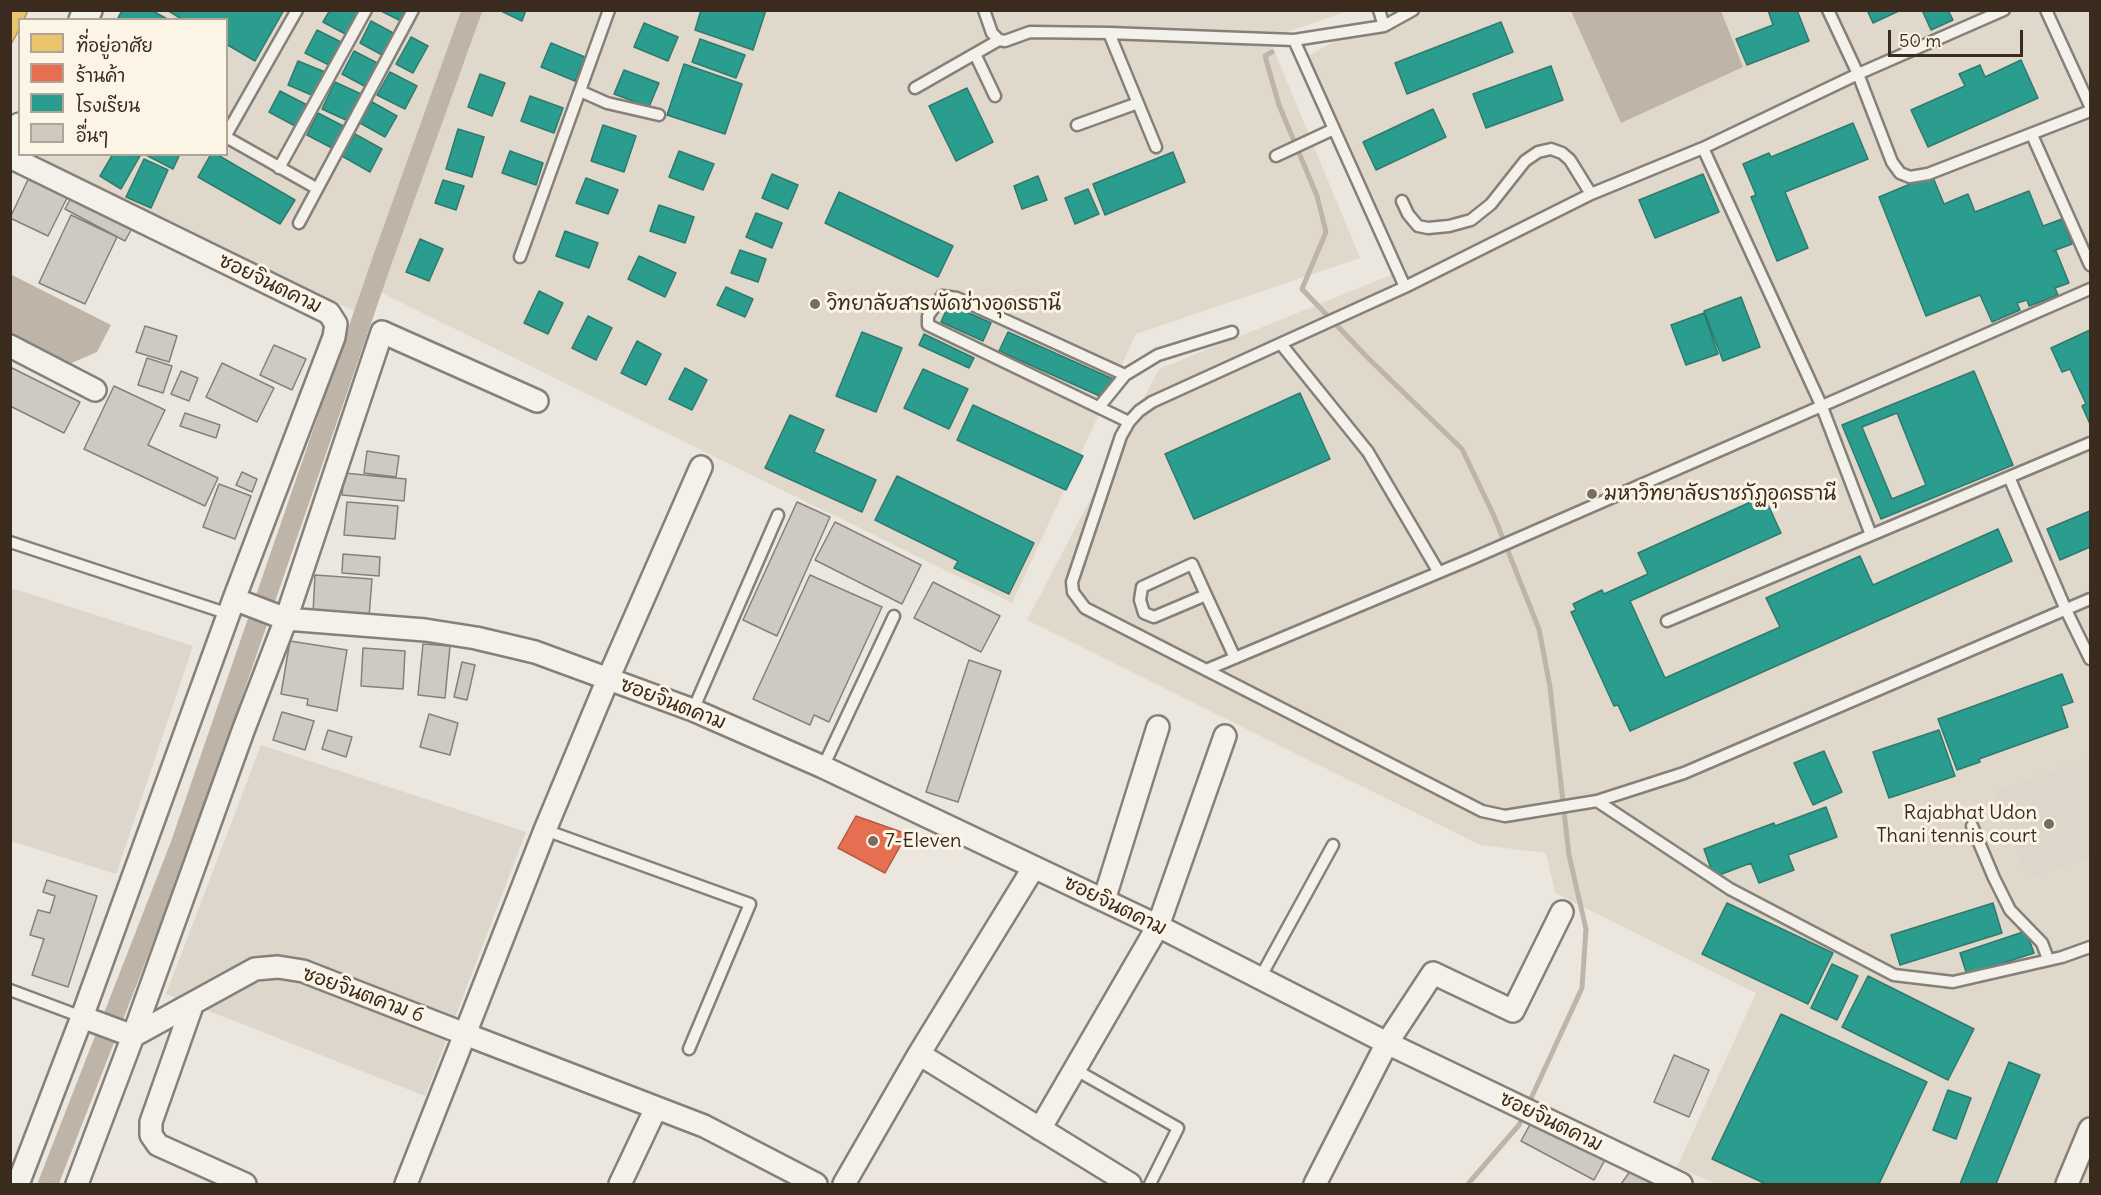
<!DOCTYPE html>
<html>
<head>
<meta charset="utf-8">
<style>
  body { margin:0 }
  #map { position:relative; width:2101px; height:1195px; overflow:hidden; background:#ebe7de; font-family:Delius,"Playpen Sans Thai",sans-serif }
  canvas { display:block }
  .frame { position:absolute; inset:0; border:12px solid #3b2a1e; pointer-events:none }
  .legend { position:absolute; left:18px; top:18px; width:210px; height:138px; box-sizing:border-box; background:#fcf5e5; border:2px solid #afa495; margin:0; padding:8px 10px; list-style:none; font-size:18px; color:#3b2a1e }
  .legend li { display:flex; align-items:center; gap:12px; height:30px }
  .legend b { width:30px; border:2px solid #afa495 }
  .scale { position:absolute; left:1888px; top:30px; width:135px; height:27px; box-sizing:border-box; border:3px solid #3b2a1e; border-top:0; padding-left:8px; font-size:18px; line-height:21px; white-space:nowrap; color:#3b2a1e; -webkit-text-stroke:4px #fcf5e5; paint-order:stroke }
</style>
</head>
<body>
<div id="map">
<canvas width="2101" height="1195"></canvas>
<div class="frame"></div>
<ul class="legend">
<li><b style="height:16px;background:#e9c46a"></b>ที่อยู่อาศัย</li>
<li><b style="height:16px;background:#e76f51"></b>ร้านค้า</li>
<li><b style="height:16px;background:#2a9d8f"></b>โรงเรียน</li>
<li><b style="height:16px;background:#cecac2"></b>อื่นๆ</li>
</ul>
<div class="scale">50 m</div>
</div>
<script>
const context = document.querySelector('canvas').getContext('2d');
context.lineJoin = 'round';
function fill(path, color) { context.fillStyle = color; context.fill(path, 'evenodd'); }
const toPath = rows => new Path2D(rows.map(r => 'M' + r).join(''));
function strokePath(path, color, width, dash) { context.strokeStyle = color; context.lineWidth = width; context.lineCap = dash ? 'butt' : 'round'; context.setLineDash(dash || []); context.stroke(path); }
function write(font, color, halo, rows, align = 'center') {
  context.font = font + ' Delius,"Playpen Sans Thai",sans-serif'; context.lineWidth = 6; context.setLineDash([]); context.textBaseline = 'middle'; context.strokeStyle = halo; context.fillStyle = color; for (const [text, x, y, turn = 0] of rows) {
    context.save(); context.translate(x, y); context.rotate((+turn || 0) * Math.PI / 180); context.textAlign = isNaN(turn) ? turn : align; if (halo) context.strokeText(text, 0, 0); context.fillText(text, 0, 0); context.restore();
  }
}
fill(toPath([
  [127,11,1348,11,1269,38,1360,258,1136,334,1012,603,380,292,366,316,33,168,41,155,226,154,226,20,122,19],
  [1392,11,2090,11,2090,1184,1716,1184,1677,1167,1756,993,1555,893,1546,853,1480,845,1027,620,1159,369,1406,269,1298,61]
]), '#dfd8cb');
fill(toPath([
  [11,588,193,646,116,874,11,841],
  [261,745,526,832,425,1096,166,994],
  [2090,758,2090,857,2027,879,1996,791]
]), '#ddd6ca');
fill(toPath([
  [1571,11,1721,11,1743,67,1621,123],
  [10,274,111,325,97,352,67,365,11,337]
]), '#beb5a8');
const homes = toPath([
  [10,10,28,10,24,20,20,20,20,28,10,46,10,10]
]);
fill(homes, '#e9c46a');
strokePath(homes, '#b59653', 1.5);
const shops = toPath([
  [856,816,907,834,885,873,838,848,856,816]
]);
fill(shops, '#e76f51');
strokePath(shops, '#b35a42', 1.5);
const schools = toPath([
  [122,10,151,10,169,20,117,20,122,10],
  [167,10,284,10,255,61,226,44,226,20,183,20,167,10],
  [330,10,357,10,362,13,349,36,323,22,330,10],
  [379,10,406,10,401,21,379,10],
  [499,10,526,10,522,21,499,10],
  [701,10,766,10,753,50,695,30,701,10],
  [1768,10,1797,10,1809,41,1747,65,1736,39,1773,25,1768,10],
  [1867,10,1901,10,1873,23,1867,10],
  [1922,10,1948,10,1953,20,1931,30,1922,10],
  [371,21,395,34,384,56,360,43,371,21],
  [1501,22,1513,52,1407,94,1395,63,1501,22],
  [644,23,678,37,668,61,634,47,644,23],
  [317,30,343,43,331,66,305,53,317,30],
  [411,37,428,46,413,73,396,64,411,37],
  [700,39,745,55,736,78,692,62,700,39],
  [551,43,585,57,575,81,541,67,551,43],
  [354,51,381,65,368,88,342,74,354,51],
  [2021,60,2038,98,1928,147,1911,110,1965,86,1959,74,1980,65,1985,77,2021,60],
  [298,61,325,72,314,96,288,85,298,61],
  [684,64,742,84,725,134,667,115,684,64],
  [1551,66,1563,100,1486,128,1473,94,1551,66],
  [624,70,659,83,649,107,614,94,624,70],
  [390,72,417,86,405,109,377,95,390,72],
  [480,74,505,83,492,116,468,107,480,74],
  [335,82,361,94,348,121,322,109,335,82],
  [967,88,993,142,956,161,929,106,967,88],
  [280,91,309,106,297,127,269,112,280,91],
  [530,96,563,108,554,133,521,121,530,96],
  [372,102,397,116,385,137,360,123,372,102],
  [1433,109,1446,137,1376,170,1363,142,1433,109],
  [318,113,345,127,334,149,307,135,318,113],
  [1853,123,1868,159,1785,192,1808,248,1777,261,1751,197,1756,195,1743,164,1769,153,1771,157,1853,123],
  [603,125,636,136,624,172,591,161,603,125],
  [458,129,484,137,472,177,446,169,458,129],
  [355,134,382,149,370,172,342,156,355,134],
  [510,151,543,163,536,185,502,173,510,151],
  [679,151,714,164,703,190,669,177,679,151],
  [1173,152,1185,182,1105,215,1093,184,1173,152],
  [113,154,140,156,121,189,100,176,113,154],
  [144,154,180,154,173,169,144,154],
  [211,154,216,154,295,200,280,224,198,177,211,154],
  [144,159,168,170,151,208,126,197,144,159],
  [772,174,798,185,788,209,762,198,772,174],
  [1703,174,1719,212,1655,238,1639,200,1703,174],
  [1932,175,1944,204,1968,194,1975,212,2029,191,2043,226,2062,219,2072,244,2053,251,2056,251,2069,283,2055,288,2058,295,2029,306,2027,300,2017,303,2020,310,1992,322,1980,295,1926,316,1879,197,1932,175],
  [1038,176,1047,200,1022,209,1014,186,1038,176],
  [586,178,618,190,608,214,576,203,586,178],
  [443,180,464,186,456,210,435,203,443,180],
  [1088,189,1099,214,1075,224,1065,198,1088,189],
  [839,192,953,246,938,277,825,223,839,192],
  [659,205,694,217,685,243,650,231,659,205],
  [756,213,782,223,772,248,746,237,756,213],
  [565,231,598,243,589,268,556,256,565,231],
  [420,239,443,249,429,281,406,272,420,239],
  [740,250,766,259,758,282,731,273,740,250],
  [639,256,676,273,665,297,628,279,639,256],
  [726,287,753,299,745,317,717,305,726,287],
  [539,291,563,303,548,334,524,323,539,291],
  [1741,297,1760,347,1723,361,1704,311,1741,297],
  [949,304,991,323,983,341,941,322,949,304],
  [1704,313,1718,354,1686,365,1671,325,1704,313],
  [588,316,612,328,596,360,572,348,588,316],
  [2090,330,2090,424,2082,406,2086,404,2070,369,2062,372,2051,348,2090,330],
  [862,332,902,348,876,412,836,396,862,332],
  [1008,332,1113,379,1104,398,999,351,1008,332],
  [924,334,974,358,969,368,919,345,924,334],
  [637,341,661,354,646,385,621,373,637,341],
  [685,368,707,380,692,410,669,399,685,368],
  [923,369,968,389,949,429,904,408,923,369],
  [1974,371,2013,465,1881,519,1842,425,1974,371],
  [1897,413,1926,485,1892,499,1862,427,1897,413],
  [1300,393,1330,459,1194,519,1165,454,1300,393],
  [973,405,1083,456,1066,490,957,440,973,405],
  [790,415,824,430,814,452,876,480,862,512,765,468,790,415],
  [897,476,1034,543,1009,594,954,568,958,561,875,520,897,476],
  [1764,496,1781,533,1630,601,1665,678,1780,627,1766,598,1860,556,1873,585,1998,529,2012,561,1630,731,1618,705,1614,706,1571,612,1576,610,1573,604,1602,590,1604,594,1648,574,1638,553,1764,496],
  [2090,511,2090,547,2060,560,2047,529,2090,511],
  [2062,674,2073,702,2061,706,2068,727,1979,759,1980,762,1957,770,1938,719,2062,674],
  [1939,730,1955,776,1889,798,1873,752,1939,730],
  [1824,751,1842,792,1813,805,1794,763,1824,751],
  [1826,807,1837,837,1788,855,1794,870,1759,883,1751,863,1714,877,1704,849,1774,823,1775,826,1826,807],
  [1727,903,1833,953,1808,1004,1702,954,1727,903],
  [1993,903,2002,933,1900,965,1891,935,1993,903],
  [2026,931,2034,953,1967,975,1960,953,2026,931],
  [1832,964,1858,976,1837,1020,1811,1008,1832,964],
  [1868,976,1974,1029,1948,1080,1842,1027,1868,976],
  [1781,1014,1927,1082,1879,1184,1766,1184,1712,1159,1781,1014],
  [2009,1062,2040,1075,1996,1184,1960,1184,2009,1062],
  [1948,1090,1971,1098,1956,1139,1933,1130,1948,1090]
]);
fill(schools, '#2a9d8f');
strokePath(schools, '#2f7a6d', 1.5);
strokePath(toPath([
  [1272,52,1265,56,1279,105,1317,196,1326,232,1302,289,1368,358,1462,449,1494,516,1539,629,1550,687,1569,855,1586,929,1582,988,1528,1105],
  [1468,1184,1519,1125,1524,1113]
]), '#beb5a8', 5);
strokePath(toPath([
  [48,1184,180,846,383,258,472,10]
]), '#beb5a8', 20);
const building = toPath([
  [32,171,71,190,48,236,10,218,32,171],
  [74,192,135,223,125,241,65,209,74,192],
  [71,215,117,237,85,304,39,283,71,215],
  [145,326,177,336,169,362,136,352,145,326],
  [274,345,306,359,292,390,260,375,274,345],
  [147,358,172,366,163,393,138,385,147,358],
  [222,363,274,388,257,422,206,397,222,363],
  [10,367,80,402,64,433,10,406,10,367],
  [181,371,198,378,189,401,171,394,181,371],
  [114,386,165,410,148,445,218,478,205,506,84,449,114,386],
  [185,413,220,425,216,438,180,426,185,413],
  [367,451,399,456,396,477,364,473,367,451],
  [242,472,257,479,252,492,236,485,242,472],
  [344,473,406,479,404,501,342,495,344,473],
  [219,484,251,496,235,539,203,527,219,484],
  [347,502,398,506,395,539,344,535,347,502],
  [797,502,830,517,777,636,743,620,797,502],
  [835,522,921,565,902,604,815,560,835,522],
  [343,554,380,557,379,576,342,573,343,554],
  [315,575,372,579,369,617,313,613,315,575],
  [810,575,882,607,829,722,814,715,810,725,753,699,810,575],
  [933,582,1000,616,981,652,914,618,933,582],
  [290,641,347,650,337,711,307,705,308,699,281,694,290,641],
  [423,644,450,646,445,698,418,695,423,644],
  [363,648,405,651,403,689,361,686,363,648],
  [969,660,1001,671,958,802,926,792,969,660],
  [462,662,475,665,467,700,454,697,462,662],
  [282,712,314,721,305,750,273,740,282,712],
  [429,714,458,723,450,755,420,747,429,714],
  [328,730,352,737,346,757,322,749,328,730],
  [47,880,97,896,68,987,32,975,44,939,30,935,38,910,50,913,55,896,43,892,47,880],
  [1674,1055,1709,1070,1689,1117,1654,1102,1674,1055],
  [1533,1119,1606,1158,1594,1180,1521,1141,1533,1119],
  [1631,1170,1652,1184,1621,1184,1631,1170]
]);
fill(building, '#cecac2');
strokePath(building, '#858079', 1.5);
const service = toPath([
  [984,10,992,33,999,40,1005,41,1030,32,1109,33,1294,40,1384,26,1413,10],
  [1379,10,1384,26],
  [1828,10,1858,74,1892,162,1900,173,1910,177,1928,174,2090,111],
  [2004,10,1858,74,1703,148,1591,194,1405,287,1152,402,1139,411,1129,422,1121,436,1072,582,1073,592,1085,608,1482,811,1505,816,1597,801,1684,773,2090,599],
  [2046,10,2090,106],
  [1109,33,1156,147],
  [1294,40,1405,287],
  [975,54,995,96],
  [915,88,999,40],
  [580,91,607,103,659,115],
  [1077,125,1138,103],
  [226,135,297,10],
  [2032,135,2090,265],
  [226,137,316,188],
  [1703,148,1822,407,1871,535],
  [1276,156,1334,129],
  [279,168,366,10],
  [1402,201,1408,214,1418,226,1428,228,1449,226,1471,220,1491,204,1525,161,1538,152,1551,149,1562,153,1570,160,1591,194],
  [299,223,413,10],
  [520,257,609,10],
  [1281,344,1368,452,1438,571],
  [1125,375,957,298,942,296,928,316,928,325,1129,422],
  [1099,407,1125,375,1158,355,1232,332],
  [2009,477,2066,610,2090,659],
  [10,542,229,614],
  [1206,595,1154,617,1144,613,1140,600,1142,587,1192,564,1206,595,1235,658],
  [1667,621,2090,443],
  [1206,670,1471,559,2090,289],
  [693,710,778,515],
  [823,767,894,616],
  [1597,801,1730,889,1894,975,1953,982,2062,957,2090,947],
  [1972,826,1994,878,2010,910,2042,943,2048,959],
  [545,830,750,904,689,1049],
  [1260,978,1333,845],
  [10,990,82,1017],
  [1076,1070,1178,1128,1150,1184]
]);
const minor = toPath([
  [10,157,329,313,336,324,334,337,234,599,82,1017,18,1184],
  [10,346,95,390],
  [234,599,286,619,425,630,476,638,535,652,693,710,823,767,1158,926,1387,1043,1681,1184],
  [1104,900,1158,727],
  [193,1003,151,1122,151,1135,158,1145,245,1184],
  [82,1017,133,1036,255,969,278,967,303,971,465,1034,545,830,608,679,701,467],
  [919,1054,1130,1184],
  [1040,1129,1158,926,1225,736],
  [77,1184,133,1036,243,731,286,619,382,332,537,401],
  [406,1184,465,1034,704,1126,816,1184],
  [620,1184,656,1108],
  [844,1184,919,1054,1034,867],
  [1315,1184,1387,1043,1433,973,1513,1011,1562,912],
  [2067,1184,2090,1129]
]);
const tertiary = toPath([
  [83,20,88,10],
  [10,143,20,127]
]);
strokePath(service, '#858079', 15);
strokePath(minor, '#858079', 26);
strokePath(tertiary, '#858079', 32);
strokePath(service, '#f4f0ea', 10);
strokePath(minor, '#f4f0ea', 21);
strokePath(tertiary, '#f4f0ea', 27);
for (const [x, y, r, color] of [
  [815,304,6,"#796c61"],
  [1592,494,6,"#796c61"],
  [2049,824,6,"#796c61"],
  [873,841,6,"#796c61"]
]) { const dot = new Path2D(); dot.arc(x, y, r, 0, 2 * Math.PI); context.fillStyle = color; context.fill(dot); strokePath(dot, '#fcf5e5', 2); }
write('20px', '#3b2a1e', '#fcf5e5', [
  ["ซอยจินตคาม",270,284,26],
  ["ซอยจินตคาม",673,704,21],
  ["ซอยจินตคาม",1115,906,26],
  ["ซอยจินตคาม 6",363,995,20],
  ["ซอยจินตคาม",1551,1122,26]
]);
write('20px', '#3b2a1e', '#fcf5e5', [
  ["วิทยาลัยสารพัดช่างอุดรธานี",827,304],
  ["มหาวิทยาลัยราชภัฏอุดรธานี",1604,494],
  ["Rajabhat Udon",2037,813,"right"],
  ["Thani tennis court",2037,836,"right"],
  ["7-Eleven",885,841]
], 'left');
</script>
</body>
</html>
